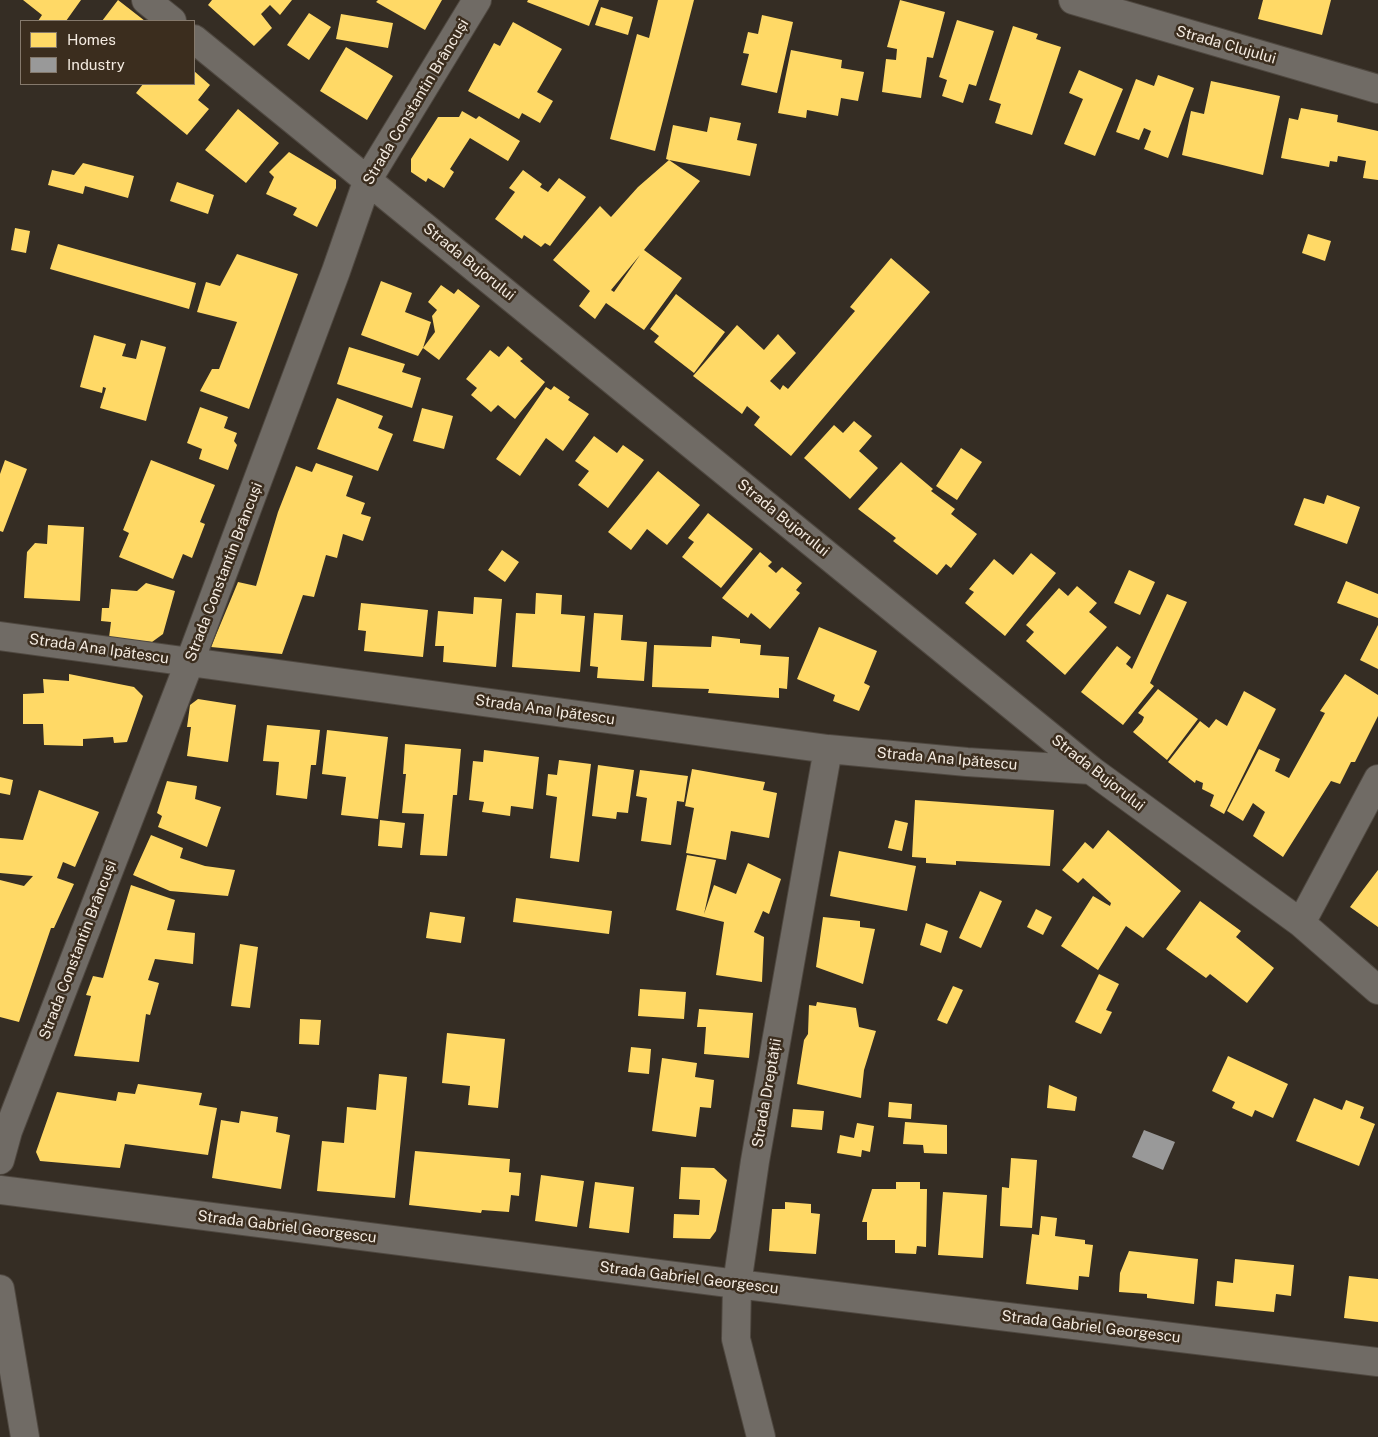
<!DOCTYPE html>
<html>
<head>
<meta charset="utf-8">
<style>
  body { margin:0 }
  #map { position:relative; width:1378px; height:1437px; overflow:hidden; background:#352d24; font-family:"Public Sans",sans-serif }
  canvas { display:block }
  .legend { position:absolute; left:20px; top:20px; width:175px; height:65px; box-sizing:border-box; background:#3b2d1e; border:1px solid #85796c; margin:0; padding:6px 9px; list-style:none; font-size:15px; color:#f4ebe1 }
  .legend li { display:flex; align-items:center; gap:10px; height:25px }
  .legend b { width:25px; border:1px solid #85796c }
</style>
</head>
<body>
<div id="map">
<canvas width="1378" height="1437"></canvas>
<ul class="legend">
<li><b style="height:14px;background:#ffd966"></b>Homes</li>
<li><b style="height:14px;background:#999"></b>Industry</li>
</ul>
</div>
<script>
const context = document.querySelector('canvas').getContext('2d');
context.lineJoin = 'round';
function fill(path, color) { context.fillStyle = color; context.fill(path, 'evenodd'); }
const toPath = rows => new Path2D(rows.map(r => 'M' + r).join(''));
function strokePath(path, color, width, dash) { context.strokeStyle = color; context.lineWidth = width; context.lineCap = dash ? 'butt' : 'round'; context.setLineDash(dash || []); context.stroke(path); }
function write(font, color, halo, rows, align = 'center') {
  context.font = font + ' "Public Sans",sans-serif'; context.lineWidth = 5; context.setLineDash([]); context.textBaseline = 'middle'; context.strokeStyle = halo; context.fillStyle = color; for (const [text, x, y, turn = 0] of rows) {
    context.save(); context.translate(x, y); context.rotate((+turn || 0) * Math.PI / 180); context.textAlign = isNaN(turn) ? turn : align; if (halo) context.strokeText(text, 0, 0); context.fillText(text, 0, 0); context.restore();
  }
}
fill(toPath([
  [23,0,81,0,66,21,38,21,42,15],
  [118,0,145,21,102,21],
  [212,0,292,0,280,15,270,5,261,14,272,28,254,46,208,5],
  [378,0,442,0,425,30,376,2],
  [528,0,599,0,589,26,527,2],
  [658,0,694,0,655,151,610,139,637,34,649,38],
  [900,0,945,12,933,58,927,57,921,98,882,92,886,59,896,60,897,49,887,47],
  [1263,0,1331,0,1322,35,1258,19],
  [601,7,633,17,628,35,595,25],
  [309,13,331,27,309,60,287,45],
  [341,14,393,23,388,48,336,39],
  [762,15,793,22,777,93,741,85,749,54,743,53,748,32,758,34],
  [957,20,994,31,976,86,969,84,963,103,942,96,947,80,939,77],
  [513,22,562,49,537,92,553,101,540,123,522,113,519,119,468,91,494,43,500,46],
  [1013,26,1038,34,1036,39,1061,47,1032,135,995,123,1001,104,989,100],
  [346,47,393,76,367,120,320,91],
  [791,50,842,60,841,68,864,72,858,101,841,98,838,116,807,110,806,118,778,113],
  [1079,70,1123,89,1095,156,1064,144,1083,99,1069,93],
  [194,71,210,85,198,100,209,109,187,135,136,93,143,84,194,84],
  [1158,75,1194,88,1168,158,1144,149,1151,131,1144,128,1139,140,1116,132,1136,79,1154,86],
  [1211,81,1280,96,1263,175,1182,155,1191,111,1204,114],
  [1301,108,1338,115,1337,122,1378,131,1378,180,1363,178,1366,161,1338,156,1337,162,1330,161,1329,167,1281,158,1289,118,1298,120],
  [238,109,279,143,246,183,205,150],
  [462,111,476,119,479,116,520,141,508,161,470,138,450,169,454,172,444,188,428,178,426,182,411,172,411,159,438,117,459,117],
  [710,117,741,123,737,140,757,144,750,176,669,160,700,181,644,250,682,278,644,330,606,303,595,319,579,306,590,291,553,260,600,206,611,217,638,187,669,160,666,159,673,125,707,132],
  [640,255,614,292,611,290],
  [289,152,336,180,336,188,317,227,293,215,297,208,266,194,274,177,269,172],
  [83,163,134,176,128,198,85,186,83,194,48,185,52,170,74,175],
  [523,170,542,184,540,187,548,192,559,178,586,197,550,246,545,243,541,247,524,235,522,239,495,219,515,192,509,188],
  [177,182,214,195,208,214,170,201],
  [15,228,30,231,26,253,11,250],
  [1308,234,1331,241,1325,261,1302,253],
  [58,244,196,283,189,309,50,269],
  [237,254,298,274,249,409,200,391,212,369,219,369,237,322,197,312,206,282,220,286],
  [891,258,930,292,791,456,754,425,760,417,747,406,742,414,693,376,737,325,764,350,778,334,796,353,770,381,780,390,783,385,788,389,855,311,850,307],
  [381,281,412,293,405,312,431,322,423,348,435,332,432,316,437,310,428,302,441,285,454,294,458,289,480,306,439,360,423,348,418,356,361,335],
  [676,294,725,332,694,373,654,342,659,336,650,329],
  [94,335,126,344,122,356,136,359,141,340,166,347,146,421,100,408,106,388,103,387,102,393,80,387],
  [508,346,523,359,520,361,545,382,515,419,498,405,491,412,471,395,477,388,466,379,490,350,499,357],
  [349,347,405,364,402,372,421,378,412,408,337,384],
  [554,386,570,397,568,400,589,414,563,451,546,438,520,476,496,459,546,387,551,390],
  [337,398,383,416,378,428,393,434,378,471,317,449],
  [200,407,228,417,224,428,237,433,234,441,237,445,228,470,199,459,202,449,187,443],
  [422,408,453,416,444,449,413,441],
  [854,421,872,436,859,451,878,468,850,499,804,458,834,425,843,433],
  [594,436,617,453,623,445,644,460,608,508,578,485,589,471,575,461],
  [961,448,982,462,957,500,936,486],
  [5,460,27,469,3,532,0,531,0,474],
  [151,460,215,485,200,522,205,524,192,558,183,554,173,579,119,557,129,533,123,530],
  [901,462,933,489,931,491,955,509,951,514,977,534,951,568,946,564,937,575,893,541,896,538,858,509],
  [316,463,353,476,346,496,365,503,361,514,371,517,363,541,343,534,337,558,326,555,314,597,303,595,282,654,211,647,238,582,256,586,278,512,296,466,312,472],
  [658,471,700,505,667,545,647,529,631,550,608,532],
  [1327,495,1360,507,1347,544,1294,525,1304,498,1324,504],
  [708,513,753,549,721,588,682,557,694,542,688,538],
  [48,525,84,527,80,601,24,598,27,552,35,543,47,544],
  [502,550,519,562,505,582,488,570],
  [760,552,772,562,768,566,776,573,782,567,802,583,796,590,800,593,770,629,751,613,748,618,722,598],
  [1031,553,1056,573,1005,636,965,603,974,592,969,589,994,559,1013,575],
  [1129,570,1155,582,1140,615,1114,603],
  [1346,581,1378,594,1378,618,1337,603],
  [146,583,175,591,163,634,152,642,109,638,111,622,101,621,102,608,109,608,111,589,137,591],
  [1077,586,1097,603,1089,612,1107,627,1065,675,1026,641,1034,632,1026,625,1059,588,1068,596],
  [536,593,562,595,561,614,585,616,580,672,512,667,516,613,535,614],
  [1167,594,1187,602,1150,683,1154,686,1123,725,1081,692,1117,646,1131,657,1126,664,1132,669],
  [474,597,502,599,496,667,443,662,444,646,435,646,438,611,473,614],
  [361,603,428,610,423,657,364,651,366,631,358,630],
  [594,613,623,615,621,640,647,642,644,681,597,678,598,667,590,666],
  [1378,625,1378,669,1360,660],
  [819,627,877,651,864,683,870,686,859,711,833,701,835,695,797,679],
  [712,636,740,639,740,643,761,645,760,655,789,657,787,689,779,688,779,698,708,693,709,689,652,687,654,645,711,647],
  [69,674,134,687,143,696,127,742,114,743,113,737,83,739,83,746,44,745,43,724,23,724,23,694,44,693,43,679,69,681],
  [1345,674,1378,695,1378,716,1355,762,1351,762,1340,784,1331,781,1283,857,1253,836,1265,812,1253,803,1243,821,1227,811,1259,749,1280,759,1275,771,1289,778,1325,713,1320,711],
  [1158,689,1198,719,1167,760,1133,732,1142,722,1144,717,1138,713],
  [1244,691,1276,709,1224,814,1210,806,1214,795,1202,789,1203,783,1196,780,1195,783,1168,762,1200,721,1209,728,1216,719,1227,726],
  [198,699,236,705,228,762,187,756,191,727,187,727,190,705],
  [267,725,320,730,316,765,311,765,307,799,276,795,279,762,263,761],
  [327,730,388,737,378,819,341,815,346,777,322,774],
  [405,744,461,749,457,795,453,795,447,856,420,855,424,814,402,813,406,774,403,774],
  [484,750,539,757,533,809,511,806,510,816,482,812,484,802,469,800,473,761,483,762],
  [559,760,591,764,579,862,550,858,557,797,546,795,548,774,557,775],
  [598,765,634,770,628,813,617,812,616,819,592,816],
  [692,769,765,782,763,790,777,793,769,838,731,831,726,860,686,853,694,808,685,806],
  [640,770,688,776,684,802,677,801,671,845,641,841,647,798,636,796],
  [0,777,13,780,10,795,0,793],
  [167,781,197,786,195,799,221,807,207,847,158,827,162,816,157,813],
  [39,790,99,812,75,867,63,862,57,878,74,884,54,928,51,928,19,1022,0,1017,0,880,24,886,33,876,0,873,0,838,23,840],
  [915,800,1054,810,1050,866,956,861,956,865,926,863,926,858,912,857],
  [380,820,405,823,402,848,378,846],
  [895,820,908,823,902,851,888,848],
  [1108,830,1181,891,1143,938,1126,926,1098,970,1061,946,1093,896,1110,906,1111,903,1083,878,1078,883,1062,870,1085,842,1093,849],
  [151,835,183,848,180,858,205,866,235,870,228,896,170,891,133,875],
  [839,851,916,866,907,911,830,896],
  [687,855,716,860,704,914,714,885,736,894,748,863,781,879,769,914,763,911,754,932,764,937,762,982,716,975,724,922,676,910],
  [1378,870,1378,927,1350,907],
  [131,885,175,900,167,930,195,933,193,964,155,959,148,980,159,983,150,1015,146,1014,139,1062,74,1056,91,996,86,995,93,976,103,978],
  [980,891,1002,901,981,948,959,938],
  [516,898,612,911,609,934,513,922],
  [1200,901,1241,931,1236,937,1274,968,1247,1003,1210,974,1206,978,1166,949],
  [1036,909,1052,917,1043,935,1027,927],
  [430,912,465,917,461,943,426,938],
  [823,917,860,921,860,927,875,929,863,984,816,967],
  [926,923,948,931,941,953,920,945],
  [240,944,258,947,250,1008,231,1006],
  [1099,974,1119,984,1106,1010,1112,1012,1101,1034,1075,1022],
  [953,986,963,990,947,1024,937,1020],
  [640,989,686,992,684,1019,638,1016],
  [817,1002,856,1008,859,1027,876,1031,864,1070,861,1098,797,1084,804,1040,808,1034,809,1005,816,1006],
  [699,1009,753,1013,749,1058,704,1054,706,1027,697,1027],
  [300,1019,321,1020,319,1045,299,1044],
  [447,1033,505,1039,498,1108,468,1105,470,1086,442,1083],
  [631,1047,651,1049,649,1074,628,1072],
  [1228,1056,1288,1084,1273,1118,1255,1110,1252,1117,1232,1108,1235,1102,1212,1091],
  [662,1058,697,1063,695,1077,714,1080,711,1108,700,1107,696,1137,652,1131],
  [379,1074,407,1077,395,1198,317,1191,322,1141,344,1143,347,1107,376,1110],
  [138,1084,202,1093,199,1105,217,1108,208,1155,125,1144,120,1168,40,1161,36,1152,57,1092,116,1101,118,1092,135,1094],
  [1049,1085,1077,1097,1075,1111,1047,1108],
  [1314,1098,1342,1110,1346,1100,1364,1107,1360,1118,1375,1124,1359,1166,1296,1141],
  [889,1102,912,1104,911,1119,888,1117],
  [793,1109,824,1111,822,1130,791,1127],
  [241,1111,278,1117,276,1132,290,1135,281,1189,212,1178,221,1120,239,1123],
  [905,1122,947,1125,947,1154,924,1153,923,1145,903,1144],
  [857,1123,874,1126,870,1152,862,1150,861,1157,837,1153,840,1135,854,1138],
  [415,1151,510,1159,509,1172,521,1173,519,1196,511,1195,509,1212,482,1210,481,1213,409,1205],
  [1011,1158,1037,1160,1032,1228,1000,1226,1002,1187,1009,1188],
  [681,1167,714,1168,727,1180,716,1231,710,1239,673,1238,674,1214,699,1215,700,1200,679,1199],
  [541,1175,584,1181,577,1227,535,1221],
  [595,1182,634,1187,629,1233,589,1228],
  [896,1182,920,1182,920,1189,927,1189,926,1247,917,1246,916,1254,895,1253,895,1240,867,1240,867,1222,862,1222,872,1189,896,1189],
  [943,1192,987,1195,983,1258,938,1255],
  [785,1202,811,1204,811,1213,820,1214,816,1254,769,1251,772,1209,785,1209],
  [1041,1216,1057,1218,1055,1236,1085,1240,1085,1244,1093,1245,1089,1277,1079,1276,1078,1290,1026,1284,1032,1234,1039,1235],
  [1129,1251,1198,1259,1194,1304,1147,1298,1147,1294,1119,1292,1120,1273],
  [1235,1259,1294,1265,1291,1296,1276,1294,1274,1312,1215,1306,1217,1281,1233,1283],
  [1349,1276,1378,1279,1378,1322,1344,1318]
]), '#ffd966');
fill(toPath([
  [1144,1130,1175,1142,1163,1170,1132,1157]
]), '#999');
const minor = toPath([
  [146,0,172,21],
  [1073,0,1378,89],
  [194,39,1091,770,1301,923,1378,990],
  [0,636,828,749,967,762,1091,770],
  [1301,923,1378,779],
  [0,1160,8,1131,190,661,336,271,368,179,477,0],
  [0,1190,737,1284,1378,1362],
  [0,1289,25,1437],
  [761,1437,736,1339,737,1284,755,1161,828,749]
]);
strokePath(minor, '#4f4840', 30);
strokePath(minor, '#706b65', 28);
write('15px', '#f4ebe1', '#3b2d1e', [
  ["Strada Clujului",1226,45,16],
  ["Strada Constantin Brâncuși",416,102,-59],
  ["Strada Bujorului",469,262,39],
  ["Strada Bujorului",783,518,39],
  ["Strada Constantin Brâncuși",224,572,-69],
  ["Strada Ana Ipătescu",99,649,8],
  ["Strada Ana Ipătescu",545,710,8],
  ["Strada Ana Ipătescu",947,759,5],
  ["Strada Bujorului",1098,773,38],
  ["Strada Constantin Brâncuși",78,950,-69],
  ["Strada Dreptății",767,1093,-80],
  ["Strada Gabriel Georgescu",287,1227,7],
  ["Strada Gabriel Georgescu",689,1278,7],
  ["Strada Gabriel Georgescu",1091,1327,7]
]);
</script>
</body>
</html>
